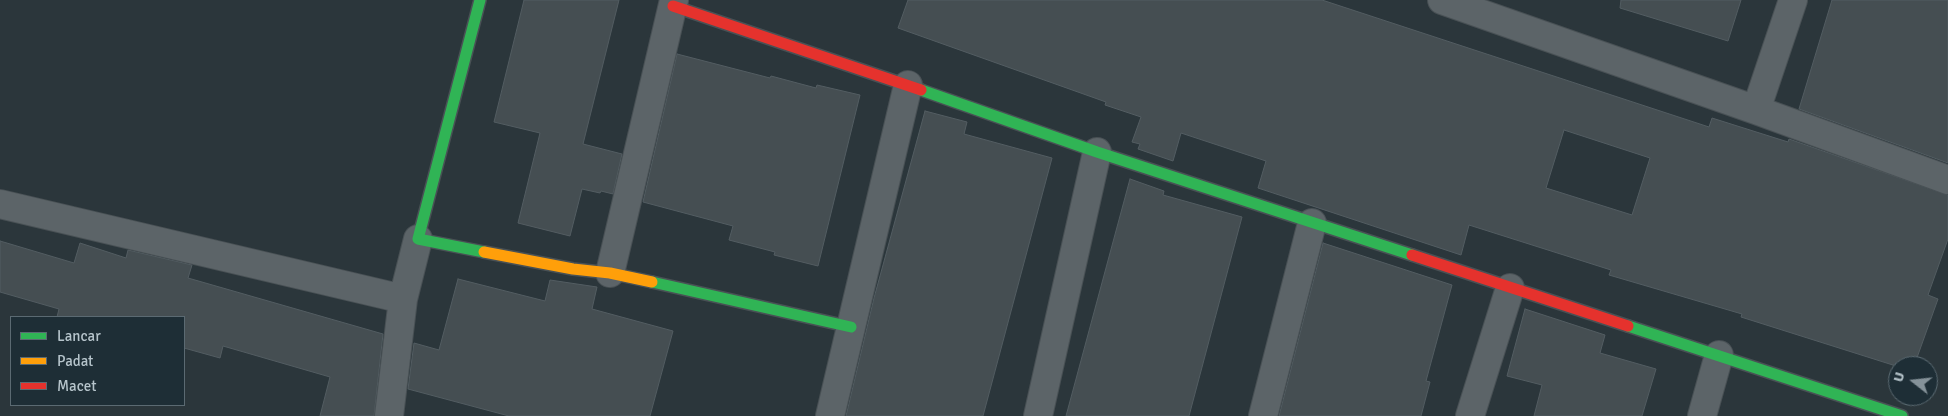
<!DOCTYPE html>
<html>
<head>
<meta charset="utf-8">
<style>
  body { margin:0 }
  #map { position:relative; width:1948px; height:416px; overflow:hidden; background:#2b363b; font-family:Signika,sans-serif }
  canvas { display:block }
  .legend { position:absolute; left:10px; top:316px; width:175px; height:90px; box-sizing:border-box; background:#1e2e36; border:1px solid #5b6a72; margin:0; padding:6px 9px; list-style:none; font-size:15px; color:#b6c4cb }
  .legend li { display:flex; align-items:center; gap:10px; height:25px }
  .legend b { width:25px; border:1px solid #5b6a72 }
  .north { position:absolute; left:1888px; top:356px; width:50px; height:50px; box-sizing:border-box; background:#1e2e36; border:1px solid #5b6a72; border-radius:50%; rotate:286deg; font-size:14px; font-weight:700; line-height:20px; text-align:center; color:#b6c4cb }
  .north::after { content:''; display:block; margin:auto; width:18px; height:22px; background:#859299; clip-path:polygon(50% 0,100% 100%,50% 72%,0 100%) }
</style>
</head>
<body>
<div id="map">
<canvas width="1948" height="416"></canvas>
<ul class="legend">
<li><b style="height:6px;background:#30b455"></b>Lancar</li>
<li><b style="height:6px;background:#ff9f0a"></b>Padat</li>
<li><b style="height:6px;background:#e5322d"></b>Macet</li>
</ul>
<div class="north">U</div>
</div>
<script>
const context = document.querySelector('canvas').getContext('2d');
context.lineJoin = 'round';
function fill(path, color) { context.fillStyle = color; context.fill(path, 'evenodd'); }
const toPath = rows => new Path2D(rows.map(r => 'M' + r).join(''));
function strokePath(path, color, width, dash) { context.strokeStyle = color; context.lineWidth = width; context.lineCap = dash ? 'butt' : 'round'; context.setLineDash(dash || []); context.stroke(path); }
const building = toPath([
  [524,0,619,0,583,144,622,154,613,194,601,191,600,193,582,189,570,236,518,223,540,133,494,122,524,0],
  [908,0,1322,0,1709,127,1712,118,1788,142,1789,139,1948,195,1948,239,1928,295,1938,299,1914,366,1896,366,1741,317,1742,314,1609,275,1611,270,1469,225,1461,255,1258,188,1266,161,1181,133,1173,161,1138,149,1140,144,1132,142,1141,117,1105,105,1106,102,898,28,908,0],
  [1564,130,1650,158,1632,215,1546,188,1564,130],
  [1621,0,1741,0,1728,41,1620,8,1621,0],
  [1832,0,1948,0,1948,163,1799,109,1832,0],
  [677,54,770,78,771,76,816,88,817,85,860,95,818,266,774,255,775,252,729,240,733,226,643,202,677,54],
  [925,111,967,122,964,134,1052,158,983,416,846,416,874,298,925,111],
  [1130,179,1164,191,1163,195,1242,217,1189,416,1066,416,1130,179],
  [0,241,74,263,80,243,126,258,128,250,192,265,188,278,383,334,374,416,320,416,330,377,223,346,220,358,184,348,184,317,57,317,59,309,0,292,0,241],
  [1323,243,1452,285,1426,381,1430,382,1421,416,1279,416,1323,243],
  [458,279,545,301,550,280,597,287,592,309,673,331,650,416,509,416,408,389,414,343,439,350,458,279],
  [1525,309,1605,335,1600,353,1656,369,1642,416,1534,416,1542,385,1507,376,1525,309]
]);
fill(building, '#454e52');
strokePath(building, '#535d62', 1);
const street = toPath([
  [1442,0,1756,110,1948,180],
  [1756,110,1793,0],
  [0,204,403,299],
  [610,273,674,0],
  [389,416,403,299,418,239],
  [830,416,908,85],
  [1038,416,1097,152],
  [1263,416,1312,223],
  [1470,416,1510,288],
  [1702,416,1719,355]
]);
const fast = toPath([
  [480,0,418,239,484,252],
  [921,90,1097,152,1412,255],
  [652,282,851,327],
  [1628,326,1902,416]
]);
const slow = toPath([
  [484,252,573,269,610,273,652,282]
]);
const jam = toPath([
  [673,6,921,90],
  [1412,255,1628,326]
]);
strokePath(street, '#495155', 30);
strokePath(fast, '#495155', 14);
strokePath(slow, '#495155', 14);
strokePath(jam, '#495155', 14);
strokePath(street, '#5c6468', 28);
strokePath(fast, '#30b455', 11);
strokePath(slow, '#ff9f0a', 11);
strokePath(jam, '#e5322d', 11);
</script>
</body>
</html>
